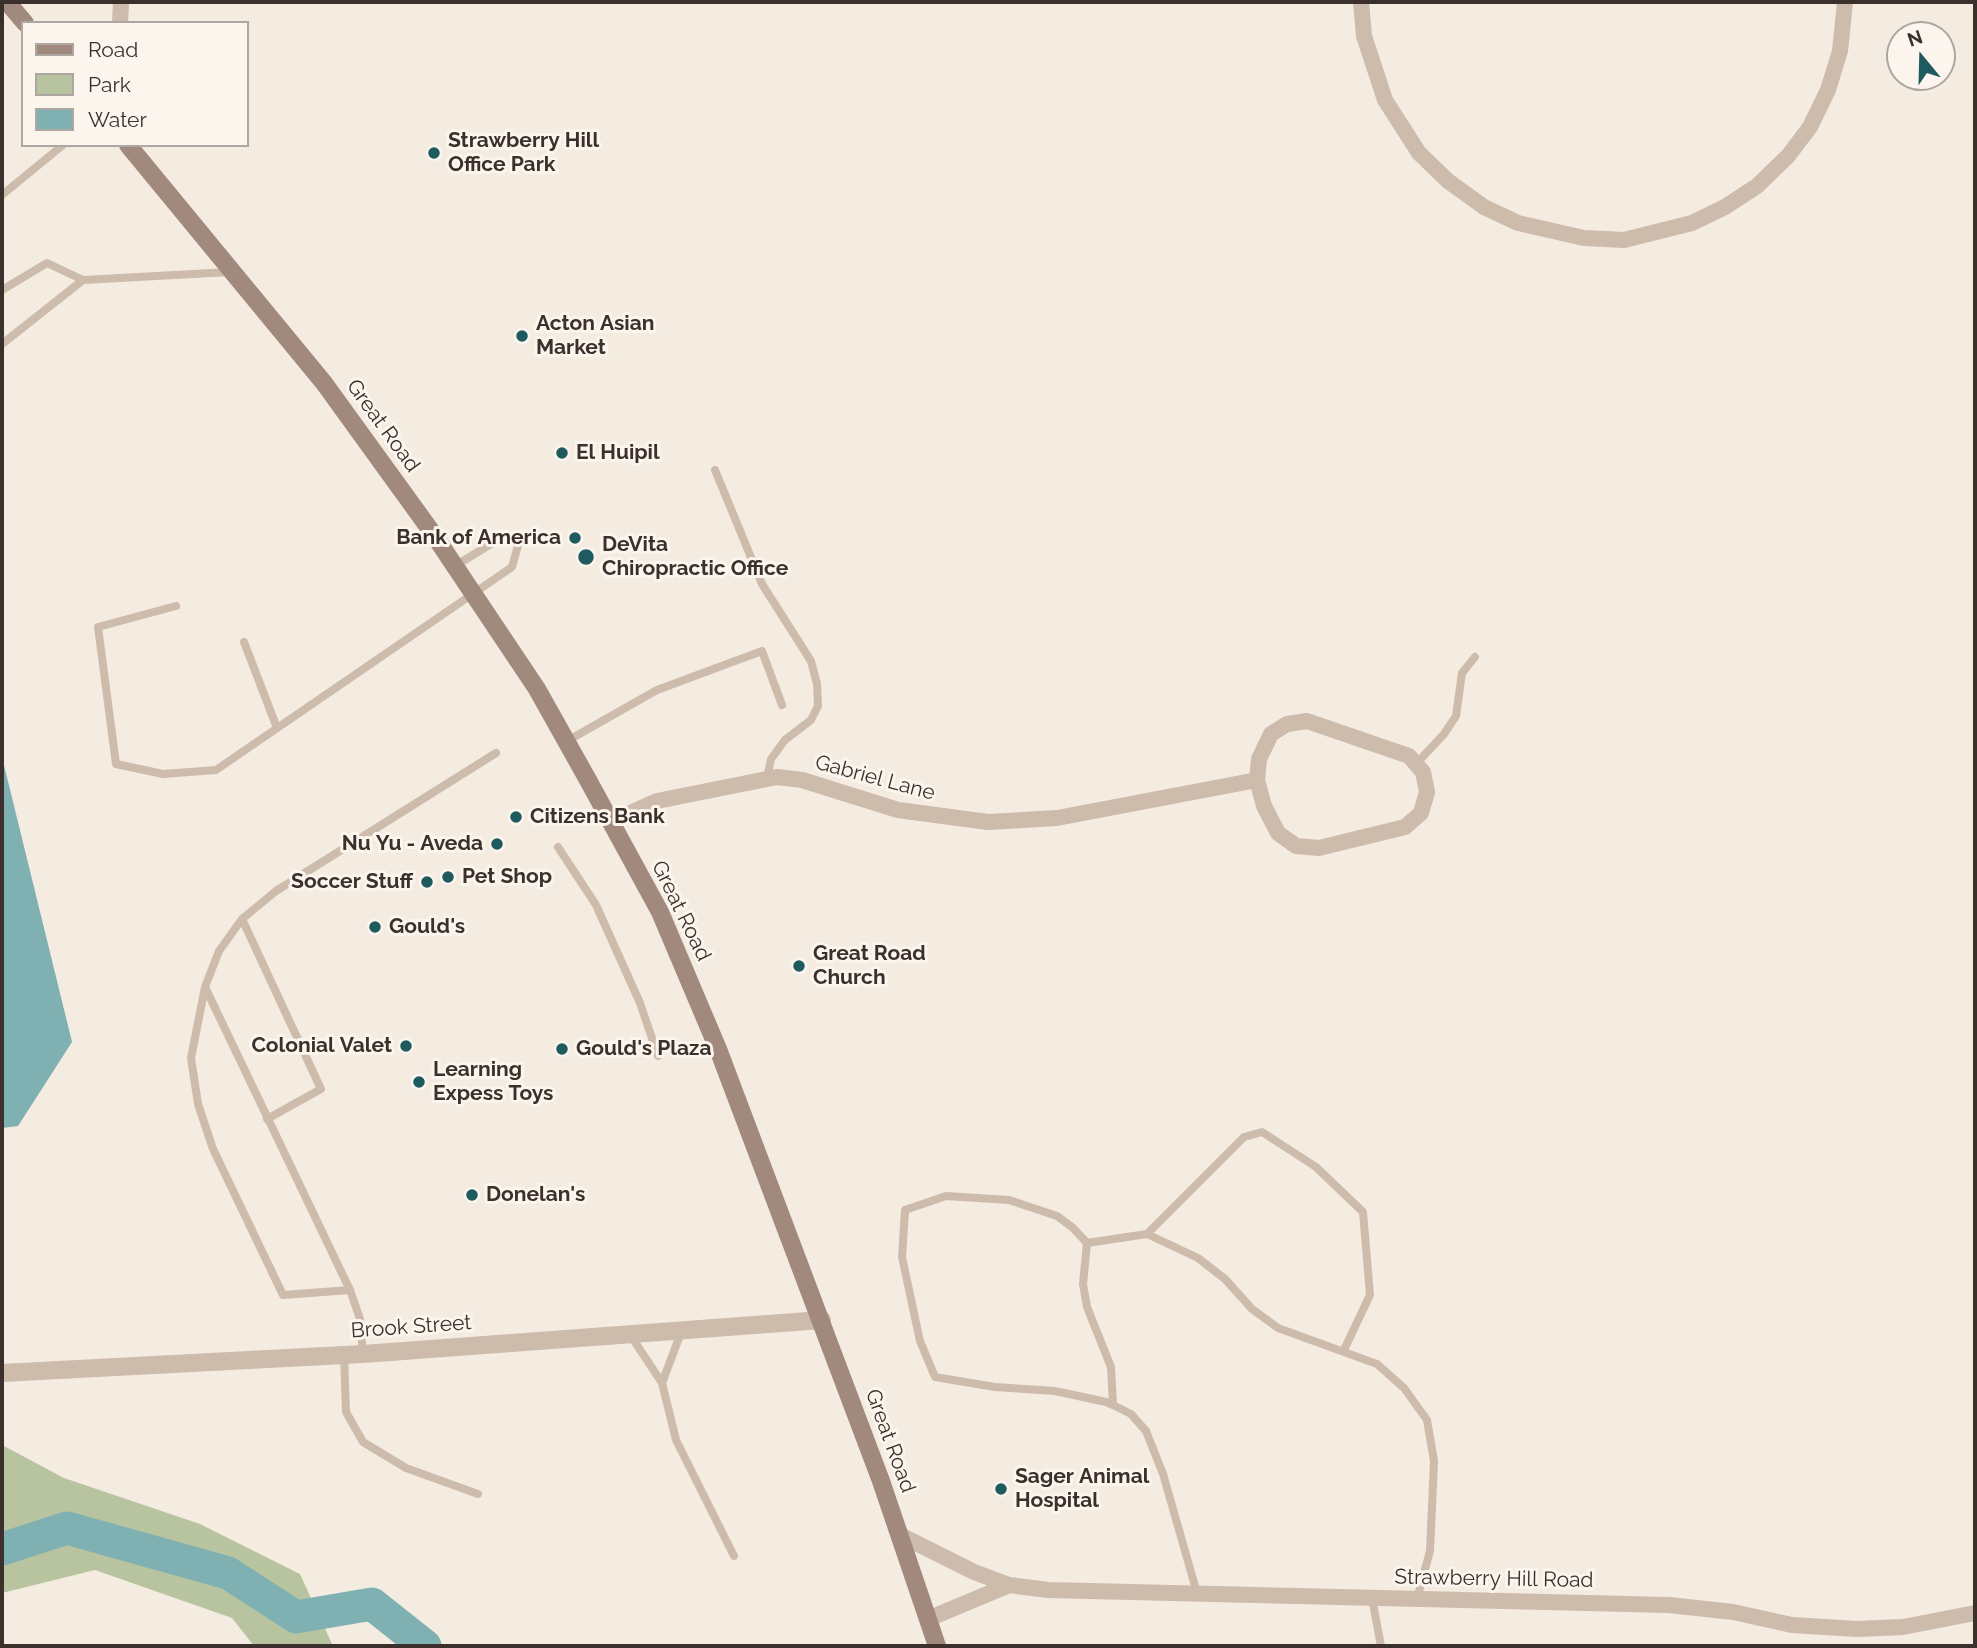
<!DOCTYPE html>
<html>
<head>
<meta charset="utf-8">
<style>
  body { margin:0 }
  #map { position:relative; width:1977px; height:1648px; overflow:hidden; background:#f4ebe1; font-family:Raleway,sans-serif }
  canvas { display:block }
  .frame { position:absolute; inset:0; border:4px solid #3b302b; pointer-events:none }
  .legend { position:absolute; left:21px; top:21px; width:228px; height:126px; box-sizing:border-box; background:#fbf5ee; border:2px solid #aea6a0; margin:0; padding:9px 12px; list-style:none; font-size:21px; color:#3b302b }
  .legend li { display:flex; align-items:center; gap:14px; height:35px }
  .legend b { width:35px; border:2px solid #aea6a0 }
  .north { position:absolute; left:1886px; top:21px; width:70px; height:70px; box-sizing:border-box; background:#fbf5ee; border:2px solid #aea6a0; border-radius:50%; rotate:341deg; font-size:19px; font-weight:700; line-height:28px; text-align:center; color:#3b302b }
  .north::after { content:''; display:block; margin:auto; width:24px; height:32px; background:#1f5a5e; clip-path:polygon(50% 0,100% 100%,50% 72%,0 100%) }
</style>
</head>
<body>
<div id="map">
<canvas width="1977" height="1648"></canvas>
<div class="frame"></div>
<ul class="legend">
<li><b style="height:9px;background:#a18a7d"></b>Road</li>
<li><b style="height:19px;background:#b8c4a0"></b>Park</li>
<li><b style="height:19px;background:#7fb0b2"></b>Water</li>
</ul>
<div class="north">N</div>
</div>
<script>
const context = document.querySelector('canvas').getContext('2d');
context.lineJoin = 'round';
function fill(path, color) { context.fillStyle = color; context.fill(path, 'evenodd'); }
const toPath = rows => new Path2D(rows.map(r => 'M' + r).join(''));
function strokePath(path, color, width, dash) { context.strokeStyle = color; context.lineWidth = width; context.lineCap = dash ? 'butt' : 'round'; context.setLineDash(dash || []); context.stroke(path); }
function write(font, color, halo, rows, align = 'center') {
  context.font = font + ' Raleway,sans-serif'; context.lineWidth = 6; context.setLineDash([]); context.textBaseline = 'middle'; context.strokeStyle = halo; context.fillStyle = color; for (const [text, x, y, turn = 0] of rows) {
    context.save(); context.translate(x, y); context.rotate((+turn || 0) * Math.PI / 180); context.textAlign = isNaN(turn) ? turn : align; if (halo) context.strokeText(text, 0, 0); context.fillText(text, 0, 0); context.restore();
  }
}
fill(toPath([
  [2,1445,64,1478,200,1524,300,1574,333,1646,254,1646,232,1618,95,1570,2,1593]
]), '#b8c4a0');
fill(toPath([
  [2,757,72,1042,18,1126,2,1128]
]), '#7fb0b2');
strokePath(toPath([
  [2,1549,67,1528,228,1573,296,1617,372,1604,425,1646]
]), '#7fb0b2', 33);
strokePath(toPath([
  [2,195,63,145],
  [2,290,47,263,83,280,230,272],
  [2,344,83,280],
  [715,470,762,584,811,661,817,684,818,706,811,720,785,740,771,759,767,778],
  [176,606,98,627,116,764,163,774,216,770,512,567,519,542,494,542,455,566],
  [244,642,277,728],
  [567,741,657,690,762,651,782,705],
  [1417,763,1444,734,1456,716,1462,673,1475,657],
  [558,847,596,905,640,1003,658,1056],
  [242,919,321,1089,267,1119],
  [205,987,191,1058,198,1104,213,1149,283,1295,350,1290],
  [1147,1234,1244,1137,1262,1132,1316,1167,1363,1212,1370,1295,1344,1350],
  [1087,1243,1147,1234,1198,1258,1225,1279,1252,1309,1278,1328,1377,1364,1404,1388,1427,1420,1434,1461,1430,1551,1417,1599],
  [631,1336,662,1383,676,1440,734,1556],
  [344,1354,346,1412,363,1442,406,1468,478,1494],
  [363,1354,360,1319,350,1290,205,987,219,951,242,919,276,891,496,753],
  [662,1383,682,1330],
  [1113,1405,1111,1367,1087,1307,1083,1284,1087,1243,1072,1227,1057,1216,1009,1200,946,1196,905,1210,902,1257,920,1341,935,1377,995,1387,1055,1391,1106,1402,1113,1405,1131,1414,1146,1431,1163,1474,1197,1593],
  [1372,1598,1381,1646]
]), '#cdbbac', 8);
strokePath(toPath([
  [1361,2,1364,36,1385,100,1419,153,1448,181,1484,207,1518,223,1584,238,1624,240,1692,223,1725,207,1757,186,1788,156,1810,127,1828,90,1840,51,1845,2],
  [120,23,121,2],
  [610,822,657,801,777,777,802,780,898,810,988,822,1057,818,1257,780,1264,806,1278,833,1296,846,1319,848,1405,827,1421,813,1427,792,1423,772,1409,756,1307,721,1287,724,1271,734,1259,759,1257,780],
  [900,1535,974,1572,1009,1585,1048,1590,1669,1605,1733,1612,1792,1625,1857,1629,1903,1627,1975,1613],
  [928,1619,1009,1585]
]), '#cdbbac', 16);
strokePath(toPath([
  [2,1373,363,1354,822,1320]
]), '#cdbbac', 18);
strokePath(toPath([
  [7,2,25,23],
  [128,145,324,383,434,535,537,689,588,780,660,912,718,1049,881,1481,937,1646]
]), '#a18a7d', 18);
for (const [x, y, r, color] of [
  [434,153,7,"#1f5a5e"],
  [522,336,7,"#1f5a5e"],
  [562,453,7,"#1f5a5e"],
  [575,538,7,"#1f5a5e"],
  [586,557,9,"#1f5a5e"],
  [516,817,7,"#1f5a5e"],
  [497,844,7,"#1f5a5e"],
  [448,877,7,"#1f5a5e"],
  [427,882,7,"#1f5a5e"],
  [375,927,7,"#1f5a5e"],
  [799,966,7,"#1f5a5e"],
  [406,1046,7,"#1f5a5e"],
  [562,1049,7,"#1f5a5e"],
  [419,1082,7,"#1f5a5e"],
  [472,1195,7,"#1f5a5e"],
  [1001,1489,7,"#1f5a5e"]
]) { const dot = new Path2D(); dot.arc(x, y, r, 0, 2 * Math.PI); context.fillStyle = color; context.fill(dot); strokePath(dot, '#fbf5ee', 2.5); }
write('bold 21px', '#3b302b', '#fbf5ee', [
  ["Strawberry Hill",448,141],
  ["Office Park",448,165],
  ["Acton Asian",536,324],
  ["Market",536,348],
  ["El Huipil",576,453],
  ["Bank of America",561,538,"right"],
  ["DeVita",602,545],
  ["Chiropractic Office",602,569],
  ["Citizens Bank",530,817],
  ["Nu Yu - Aveda",483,844,"right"],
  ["Pet Shop",462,877],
  ["Soccer Stuff",413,882,"right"],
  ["Gould's",389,927],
  ["Great Road",813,954],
  ["Church",813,978],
  ["Colonial Valet",392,1046,"right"],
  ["Gould's Plaza",576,1049],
  ["Learning",433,1070],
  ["Expess Toys",433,1094],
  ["Donelan's",486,1195],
  ["Sager Animal",1015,1477],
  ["Hospital",1015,1501]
], 'left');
write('21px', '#3b302b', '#fbf5ee', [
  ["Great Road",383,426,54],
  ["Gabriel Lane",875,778,15],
  ["Great Road",681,911,64],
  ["Brook Street",411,1327,-4],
  ["Great Road",890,1441,70],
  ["Strawberry Hill Road",1494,1579,1]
]);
</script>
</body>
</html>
